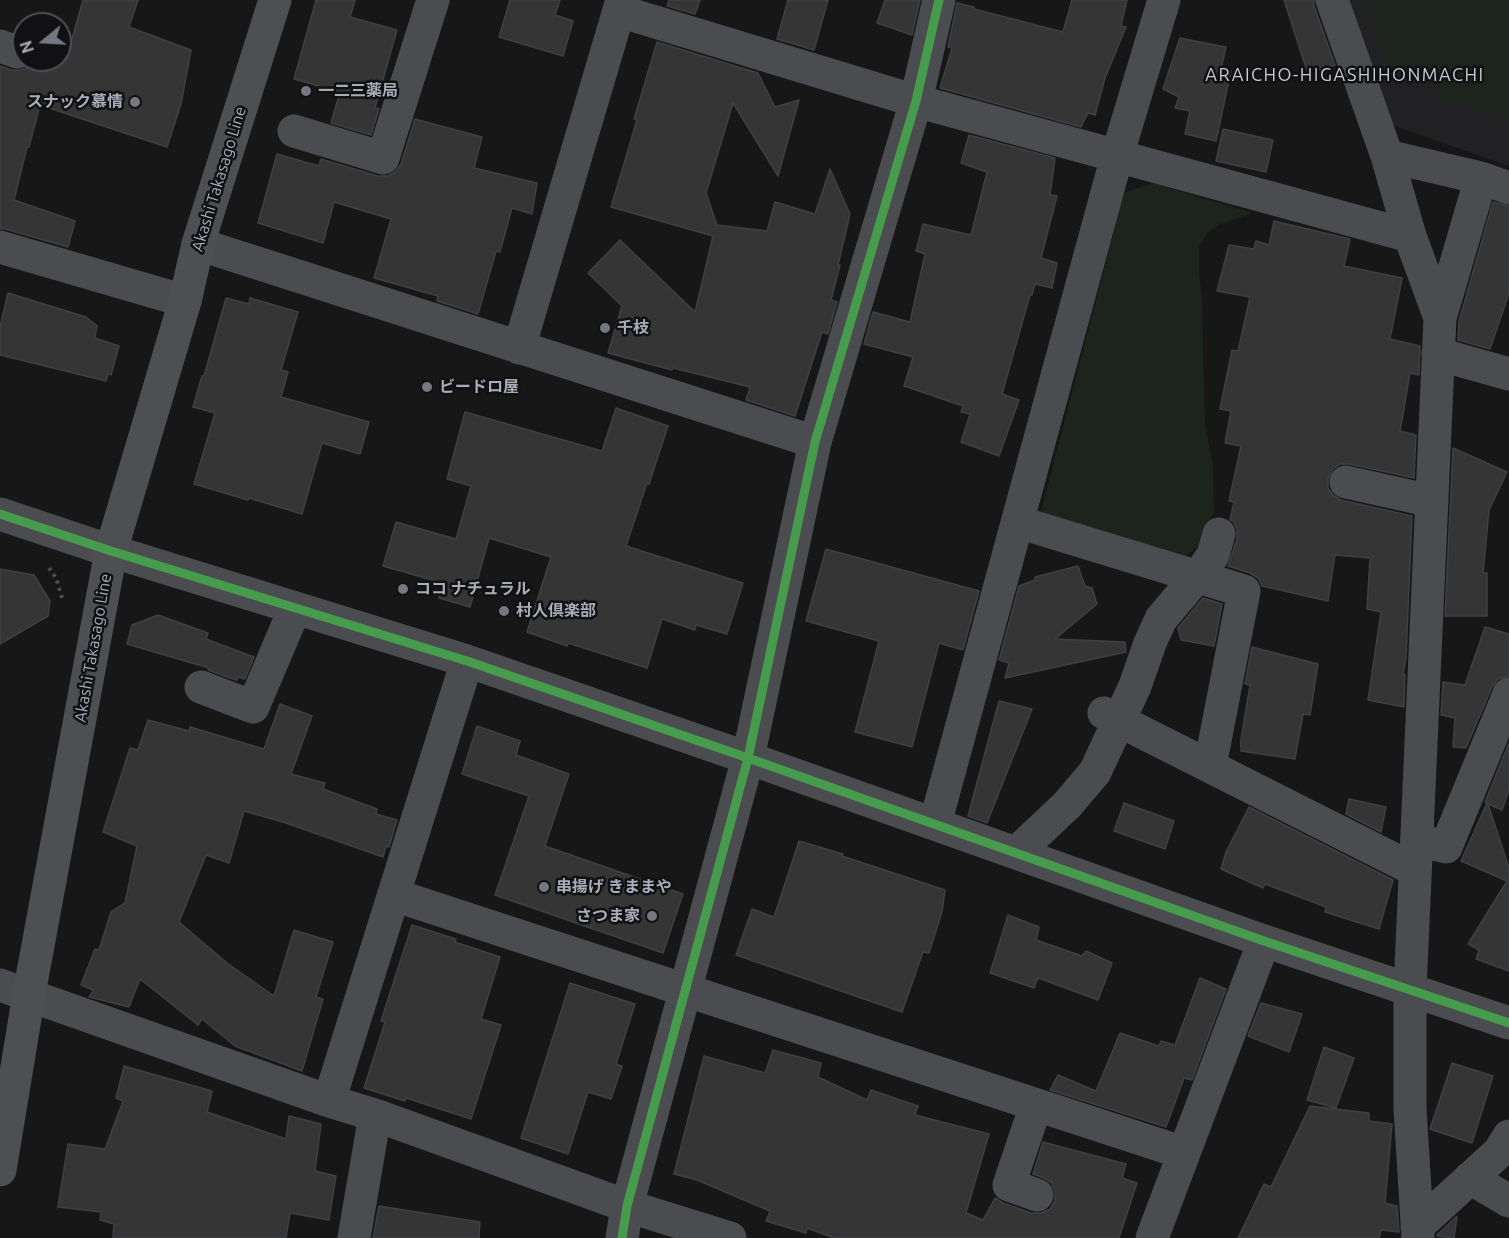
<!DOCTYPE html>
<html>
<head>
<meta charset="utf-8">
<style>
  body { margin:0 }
  #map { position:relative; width:1509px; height:1238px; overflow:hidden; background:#171717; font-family:Ubuntu,sans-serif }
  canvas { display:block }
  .north { position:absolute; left:12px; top:12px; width:60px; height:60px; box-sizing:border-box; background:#111113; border:2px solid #4d4f55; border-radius:50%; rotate:252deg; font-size:16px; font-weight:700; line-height:24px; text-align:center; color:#a8adb8 }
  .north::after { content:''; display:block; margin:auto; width:21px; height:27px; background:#757880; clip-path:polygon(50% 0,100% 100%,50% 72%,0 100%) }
</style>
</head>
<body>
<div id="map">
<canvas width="1509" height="1238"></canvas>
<div class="north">N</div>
</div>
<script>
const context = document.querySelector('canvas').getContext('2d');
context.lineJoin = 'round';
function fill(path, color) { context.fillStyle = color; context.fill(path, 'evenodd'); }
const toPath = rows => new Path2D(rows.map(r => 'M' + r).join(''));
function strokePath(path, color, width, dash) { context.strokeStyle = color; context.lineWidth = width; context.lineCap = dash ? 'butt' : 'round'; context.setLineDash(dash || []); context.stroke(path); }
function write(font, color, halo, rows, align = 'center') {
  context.font = font + ' Ubuntu,"Noto Sans JP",sans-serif'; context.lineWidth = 5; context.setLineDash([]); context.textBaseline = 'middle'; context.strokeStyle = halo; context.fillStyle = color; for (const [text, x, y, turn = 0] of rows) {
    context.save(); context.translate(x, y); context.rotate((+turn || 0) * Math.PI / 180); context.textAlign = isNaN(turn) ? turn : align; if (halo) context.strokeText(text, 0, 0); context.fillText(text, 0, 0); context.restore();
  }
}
fill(toPath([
  [1348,0,1509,0,1509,166,1392,125]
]), '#212123');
fill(toPath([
  [1365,0,1509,0,1509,119,1441,98,1429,78,1411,76,1395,88],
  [1152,183,1253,213,1218,225,1206,234,1199,246,1199,273,1202,301,1205,424,1213,467,1214,511,1200,545,1183,558,1041,512,1124,193]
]), '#1d241e');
const building = toPath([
  [83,0,138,0,129,27,191,50,181,104,167,147,40,105,29,147,27,147,14,200,75,221,68,247,5,229,0,229,0,66,11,70,20,70,29,67,34,60,66,60,83,0],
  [316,0,355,0,350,17,397,30,375,108,379,109,371,135,331,123,340,92,294,79,316,0],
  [510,0,560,0,555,15,573,21,563,56,499,37,510,0],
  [669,0,700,0,695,14,667,6,669,0],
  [788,0,828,0,814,50,777,39,788,0],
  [885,0,920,0,912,35,877,23,885,0],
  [1072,0,1127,0,1121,26,1126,27,1105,78,1095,115,1088,113,1081,127,940,88,952,48,948,47,957,3,974,7,974,9,1063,32,1072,0],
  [1284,0,1314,0,1314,6,1335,65,1308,74,1284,0],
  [1180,38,1226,47,1221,69,1231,71,1216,141,1185,134,1190,111,1175,108,1179,97,1163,89,1180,38],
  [657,42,758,73,775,107,799,100,778,176,733,103,706,193,717,225,767,231,775,202,815,214,830,169,850,214,838,265,840,265,831,300,837,302,828,334,822,332,795,416,746,400,750,387,673,368,672,370,608,353,622,306,588,273,620,240,695,312,713,236,611,207,637,120,634,119,657,42],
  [415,119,482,137,474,168,537,183,532,214,512,208,500,252,496,251,478,314,437,301,438,296,374,278,391,219,334,202,323,243,258,223,277,154,319,166,321,159,378,176,388,176,395,172,401,164,415,119],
  [1223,129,1273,140,1266,172,1216,161,1223,129],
  [969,135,1055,158,1050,195,1057,196,1041,258,1057,263,1052,288,1035,284,1032,295,1030,295,1002,394,1019,400,999,456,961,442,970,414,961,412,963,406,904,386,913,357,864,344,873,312,910,322,925,254,916,251,923,224,971,235,987,172,961,163,969,135],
  [1493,202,1509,206,1509,293,1490,349,1458,340,1459,321,1493,202],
  [1274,221,1350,239,1344,266,1402,278,1390,339,1420,346,1419,375,1410,373,1400,431,1416,435,1414,478,1349,464,1340,464,1333,469,1328,479,1328,488,1333,495,1341,500,1412,516,1406,657,1403,675,1405,675,1404,707,1368,700,1381,612,1367,609,1370,558,1335,555,1328,601,1262,586,1258,578,1250,573,1228,566,1237,539,1237,530,1233,521,1230,520,1234,502,1229,501,1241,446,1225,443,1231,411,1220,409,1232,350,1238,351,1250,297,1217,291,1229,245,1254,249,1256,241,1269,245,1274,221],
  [8,293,86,317,97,326,95,338,119,346,111,375,108,374,106,381,0,355,0,327,8,293],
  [226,298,249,304,250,298,298,312,281,370,288,372,281,397,369,422,360,454,322,443,302,514,249,498,248,500,194,484,215,413,193,407,202,376,204,376,226,298],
  [616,408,668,426,649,484,647,483,626,546,743,583,727,634,696,625,695,630,662,619,647,668,568,643,567,646,527,632,551,557,489,538,470,607,439,598,443,583,383,566,396,522,456,539,471,486,447,479,465,412,602,451,616,408],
  [1453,448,1507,472,1489,510,1483,573,1487,573,1487,616,1445,616,1453,448],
  [826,549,979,591,963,650,939,643,912,747,855,732,879,641,806,621,826,549],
  [1078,566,1085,586,1092,588,1097,604,1055,639,1125,642,1126,652,1005,678,1009,663,999,660,1019,586,1035,580,1035,577,1078,566],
  [0,569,34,575,50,601,48,616,0,644,0,569],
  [1203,598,1222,604,1214,646,1181,640,1178,628,1203,598],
  [158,615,208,633,206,639,254,657,245,679,238,677,237,680,233,679,208,670,209,668,127,644,132,625,158,615],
  [1485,627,1509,634,1509,676,1498,679,1492,687,1466,748,1453,747,1455,718,1441,715,1443,682,1465,685,1485,627],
  [1252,647,1318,664,1310,715,1303,714,1295,759,1241,751,1241,739,1250,685,1245,684,1252,647],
  [999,701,1032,709,987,823,968,816,999,701],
  [280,704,312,716,291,774,325,783,323,789,377,809,376,814,397,820,389,847,386,846,383,857,283,822,244,811,229,863,206,855,179,922,227,963,274,996,294,930,333,942,316,997,323,999,302,1071,235,1046,202,1019,198,1025,140,979,129,1007,89,997,93,990,81,985,95,949,99,950,111,912,125,903,137,846,103,832,130,748,138,750,148,720,189,731,190,727,264,749,280,704],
  [477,726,520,741,516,755,569,774,545,846,683,894,663,953,495,895,529,796,462,774,477,726],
  [1509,743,1509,790,1502,810,1488,804,1509,868,1509,971,1476,959,1479,950,1468,944,1507,881,1461,861,1487,803,1485,802,1509,743],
  [1349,799,1386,807,1381,832,1346,814,1349,799],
  [1124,803,1174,821,1165,849,1114,831,1124,803],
  [1249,807,1393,880,1379,929,1325,912,1326,907,1265,884,1263,888,1221,869,1226,852,1249,807],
  [799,841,843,854,842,856,945,890,942,912,929,953,923,952,902,1012,736,955,752,909,774,917,799,841],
  [1008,915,1039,927,1036,940,1082,956,1086,951,1112,963,1098,1000,1038,978,1034,988,990,973,1008,915],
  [412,925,456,939,455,942,500,957,481,1019,501,1025,471,1119,406,1098,405,1101,364,1088,385,1022,381,1021,412,925],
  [1200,978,1226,989,1192,1080,1184,1078,1166,1127,1050,1090,1058,1075,1096,1091,1120,1033,1159,1046,1161,1041,1175,1045,1200,978],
  [570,983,635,1004,616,1064,622,1066,611,1099,588,1092,568,1154,521,1138,570,983],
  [1261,1003,1302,1014,1289,1052,1248,1036,1261,1003],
  [1324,1047,1354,1058,1336,1108,1307,1100,1324,1047],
  [773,1050,821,1063,818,1077,867,1100,871,1090,918,1106,915,1115,989,1134,966,1213,983,1220,995,1198,1003,1203,1031,1213,1041,1213,1050,1209,1055,1201,1055,1192,1052,1183,1044,1178,1033,1174,1043,1142,1126,1164,1122,1178,1137,1183,1119,1238,834,1238,807,1228,806,1233,766,1221,770,1211,697,1180,674,1174,704,1056,765,1073,773,1050],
  [1452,1063,1493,1076,1472,1143,1430,1129,1452,1063],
  [124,1066,212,1091,207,1112,286,1139,289,1116,321,1124,315,1171,336,1176,329,1220,290,1213,286,1238,113,1238,114,1224,100,1220,101,1212,58,1207,68,1144,105,1149,123,1101,116,1098,124,1066],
  [1310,1106,1369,1113,1369,1121,1392,1124,1385,1203,1397,1206,1399,1232,1381,1230,1379,1238,1238,1238,1264,1184,1271,1187,1310,1106],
  [379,1206,480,1222,479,1238,373,1238,379,1206],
  [1456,1217,1457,1217,1454,1238,1437,1236,1437,1235,1456,1217]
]);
fill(building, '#353536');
strokePath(building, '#3f4043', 1.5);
strokePath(toPath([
  [49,568,56,578,63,601]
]), '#4d4e52', 4, [3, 4.5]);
strokePath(toPath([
  [1332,0,1387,156,1410,236,1440,318],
  [619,11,916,101,1410,236],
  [0,46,17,52],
  [294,131,383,158,433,0],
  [1387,156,1481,178,1509,188],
  [198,244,815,442],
  [0,247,185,301],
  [519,348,622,0],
  [1438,354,1509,374],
  [1346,482,1432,501],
  [0,514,111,551,467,661,748,758,1264,941,1509,1023],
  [1018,522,1244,591,1210,766],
  [201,687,253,707,295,608],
  [1104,713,1415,870],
  [935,824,1117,156,1164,0],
  [1417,840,1446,847,1509,694],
  [1016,853,1067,805,1095,772,1135,686,1150,643,1161,619,1204,568,1213,555,1219,534],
  [394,895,1184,1153],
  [0,985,329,1101,375,1115,627,1206,730,1238],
  [329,1101,467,661],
  [1036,1105,1009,1185,1037,1195],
  [1470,1178,1509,1201],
  [1417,1227,1499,1152,1509,1136],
  [354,1238,375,1115],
  [622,1238,627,1206,748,758,815,442,916,101,939,0],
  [1152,1238,1264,941],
  [1418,1238,1410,1109,1410,990,1440,318,1481,178]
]), '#4b4c50', 33);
strokePath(toPath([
  [0,1170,29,994,111,551,185,301,198,244,275,0]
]), '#4d4f52', 33);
strokePath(toPath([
  [0,514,111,551,467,661,748,758,1264,941,1509,1023],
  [622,1238,627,1206,748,758,815,442,916,101,939,0]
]), '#469c4c', 9);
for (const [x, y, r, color] of [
  [306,91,6,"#757880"],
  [135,102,6,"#757880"],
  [605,328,6,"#757880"],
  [427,387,6,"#757880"],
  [403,589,6,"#757880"],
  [504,611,6,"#757880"],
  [544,887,6,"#757880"],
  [652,916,6,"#757880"]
]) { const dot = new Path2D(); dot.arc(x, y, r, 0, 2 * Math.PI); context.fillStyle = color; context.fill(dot); strokePath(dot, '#111113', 2); }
write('bold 16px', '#a8adb8', '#111113', [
  ["一二三薬局",318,91],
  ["スナック慕情",123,102,"right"],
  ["千枝",617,328],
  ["ビードロ屋",439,387],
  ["ココ ナチュラル",415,589],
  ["村人倶楽部",516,611],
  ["串揚げ きままや",556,887],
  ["さつま家",640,916,"right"]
], 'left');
write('16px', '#a8adb8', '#111113', [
  ["Akashi Takasago Line",219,179,-73],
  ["Akashi Takasago Line",93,648,-80]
]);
context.letterSpacing = '1.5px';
write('18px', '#c9ccd4', '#111113', [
  ["ARAICHO-HIGASHIHONMACHI",1345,75]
]);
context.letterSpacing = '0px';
</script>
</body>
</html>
